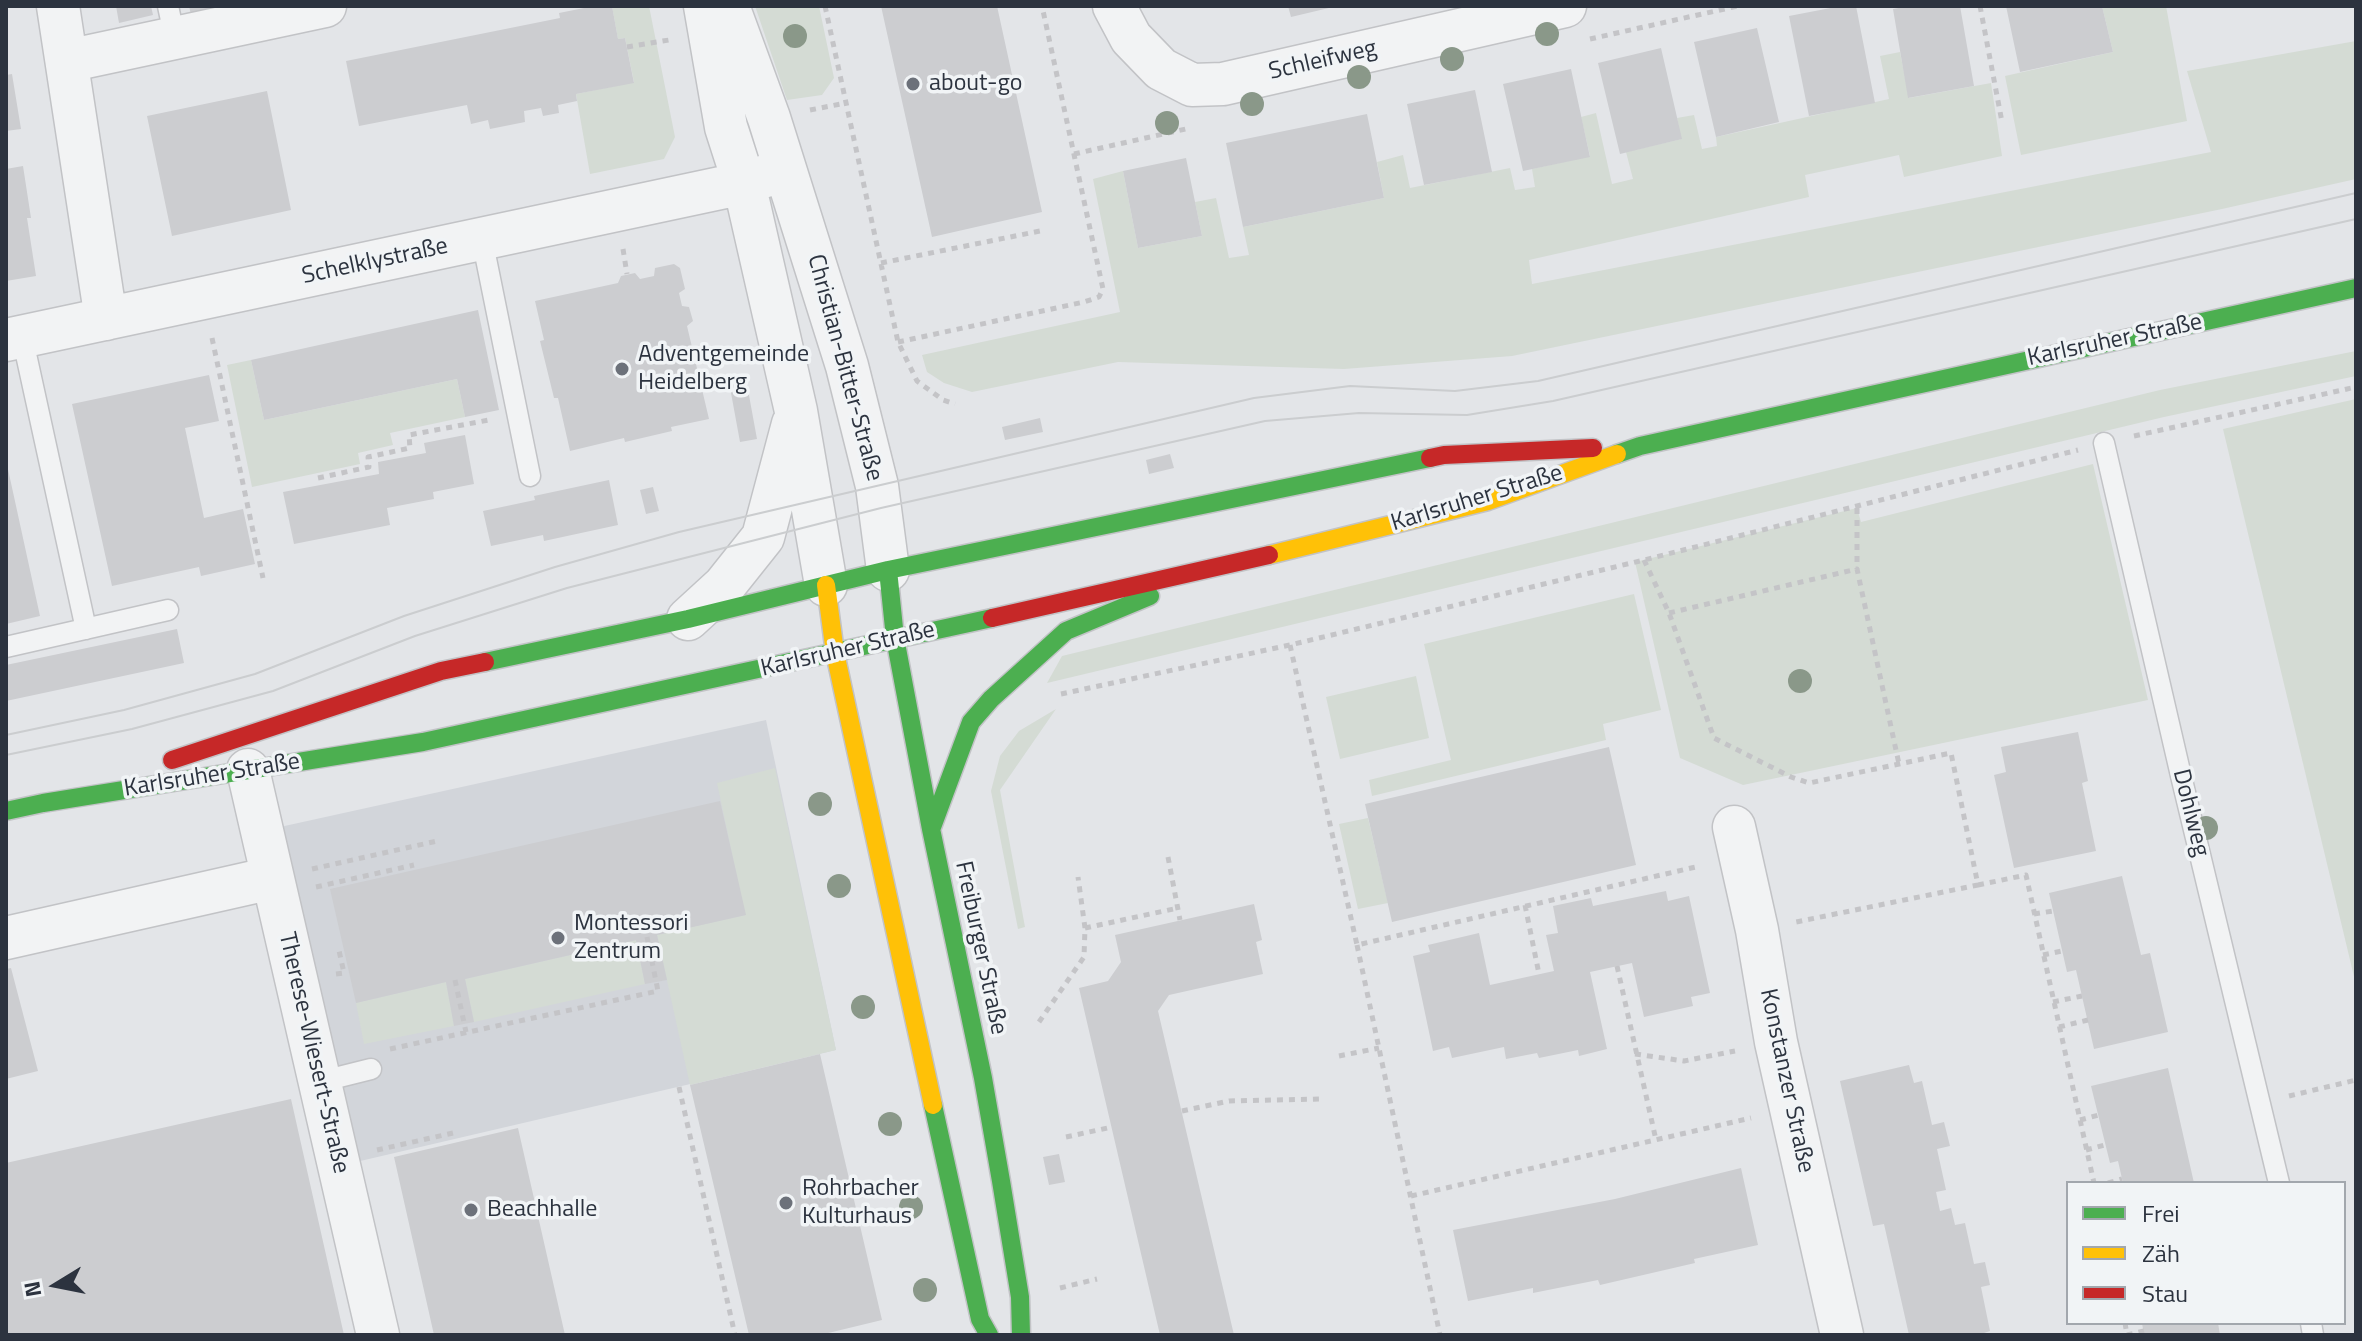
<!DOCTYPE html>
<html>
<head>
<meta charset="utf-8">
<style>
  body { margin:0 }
  #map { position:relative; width:2362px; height:1341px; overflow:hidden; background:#e3e5e8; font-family:"Titillium Web",sans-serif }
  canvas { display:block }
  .frame { position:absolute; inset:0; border:8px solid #2c333f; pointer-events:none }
  .legend { position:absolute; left:2066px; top:1181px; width:280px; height:144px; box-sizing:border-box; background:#f1f4f6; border:2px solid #a2a7ad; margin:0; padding:10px 14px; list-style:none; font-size:24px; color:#2c333f }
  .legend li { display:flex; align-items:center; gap:16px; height:40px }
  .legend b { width:40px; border:2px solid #a2a7ad }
  .north { position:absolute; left:16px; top:1245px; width:80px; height:80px; -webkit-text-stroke:6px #f1f4f6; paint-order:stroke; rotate:260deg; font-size:22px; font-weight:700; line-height:32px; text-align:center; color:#2c333f }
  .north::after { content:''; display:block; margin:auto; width:28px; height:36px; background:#2c333f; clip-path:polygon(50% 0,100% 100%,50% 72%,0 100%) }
</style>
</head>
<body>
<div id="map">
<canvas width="2362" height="1341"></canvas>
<div class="frame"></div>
<ul class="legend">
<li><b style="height:10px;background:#4caf50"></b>Frei</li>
<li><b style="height:10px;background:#ffc107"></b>Zäh</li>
<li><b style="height:10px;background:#c62828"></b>Stau</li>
</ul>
<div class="north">N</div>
</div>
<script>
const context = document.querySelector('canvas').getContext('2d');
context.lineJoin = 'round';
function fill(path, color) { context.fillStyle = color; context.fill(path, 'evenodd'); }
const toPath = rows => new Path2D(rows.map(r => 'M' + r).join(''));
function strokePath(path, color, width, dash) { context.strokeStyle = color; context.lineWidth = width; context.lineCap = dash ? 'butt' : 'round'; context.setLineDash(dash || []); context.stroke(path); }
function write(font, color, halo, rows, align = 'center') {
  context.font = font + ' "Titillium Web",sans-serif'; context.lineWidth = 7; context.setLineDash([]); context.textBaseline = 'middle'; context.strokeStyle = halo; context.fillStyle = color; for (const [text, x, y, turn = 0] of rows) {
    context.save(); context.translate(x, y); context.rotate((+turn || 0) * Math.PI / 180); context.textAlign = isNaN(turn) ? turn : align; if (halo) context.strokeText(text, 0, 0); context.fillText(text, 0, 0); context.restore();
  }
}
fill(toPath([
  [766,720,836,1050,356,1162,280,827]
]), '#d2d5da');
fill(toPath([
  [612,6,649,6,675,137,664,159,590,174,576,94,634,82,625,38,618,39],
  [755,6,819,6,834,78,822,95,787,100],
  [2102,6,2166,6,2187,121,2021,155,2005,76,2113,52],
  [2356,41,2356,179,2222,209,1512,356,1344,369,1118,362,972,392,944,383,927,372,922,355,1120,312,1093,179,1123,171,1138,248,1202,236,1195,202,1216,198,1229,258,1249,255,1243,227,1384,198,1377,162,1403,155,1410,188,1510,168,1515,190,1535,187,1532,169,1590,156,1581,117,1596,113,1612,184,1633,179,1626,152,1681,139,1677,118,1694,115,1702,149,1717,146,1716,137,1889,99,1880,56,1900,52,1909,98,1991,83,2002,156,1904,177,1899,155,1805,175,1809,197,1529,260,1532,284,2211,152,2187,71],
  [2356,351,2356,376,2164,417,1047,683,1062,656,2160,390],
  [251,360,264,420,457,379,465,417,390,433,393,445,358,453,360,464,252,487,227,365],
  [2356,399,2356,985,2223,429],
  [2093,464,2148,700,1743,785,1680,758,1635,562,1857,508,1861,522],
  [1634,594,1661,710,1603,724,1606,740,1372,796,1369,780,1451,760,1424,644],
  [1416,676,1429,738,1340,759,1326,697],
  [1056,709,1000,790,1025,927,1018,929,991,791,1000,756,1019,731],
  [775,768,836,1050,690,1085,657,935,745,915,717,783],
  [1368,818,1388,903,1358,909,1339,824],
  [636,940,645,984,474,1022,465,979],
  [446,982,454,1026,364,1044,356,1003]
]), '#d4dbd4');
fill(toPath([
  [116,6,151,6,153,15,119,23],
  [189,6,223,6,224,12,192,19],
  [594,6,612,6,618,39,625,38,634,83,576,94,577,101,558,105,559,113,543,116,541,108,524,111,525,122,490,129,488,120,471,124,467,105,359,126,346,61,560,18,559,13],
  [881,6,997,6,1042,212,932,237],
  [1288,6,1333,6,1333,7,1291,17],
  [1841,6,1856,6,1875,103,1809,116,1789,16],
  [1910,6,1960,6,1974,86,1908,98,1893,9],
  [2006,6,2102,6,2113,52,2020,72],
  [1757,28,1779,122,1716,137,1694,42],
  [1661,48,1682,139,1620,154,1598,63],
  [1571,69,1590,157,1523,171,1503,84],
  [12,74,21,129,6,131,6,75],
  [1475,90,1492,172,1424,185,1407,104],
  [267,91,291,210,172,236,147,116],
  [1367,114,1384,198,1243,227,1226,143],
  [1186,158,1202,236,1138,248,1123,171],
  [23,166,31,218,27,218,36,276,6,281,6,169],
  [674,264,680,268,685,289,679,293,682,306,689,307,693,321,687,326,709,419,671,427,672,431,625,442,624,438,570,451,558,398,554,398,540,341,544,340,535,301,618,283,621,276,635,273,640,279,654,276,655,268],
  [478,310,499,410,465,417,457,379,264,420,251,360],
  [209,375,219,421,185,428,204,518,243,509,255,564,201,576,199,567,112,586,72,404],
  [746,379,757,439,740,442,729,382],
  [1040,418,1043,432,1005,440,1002,427],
  [465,435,474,484,433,492,434,499,387,508,390,525,294,544,283,492,379,474,378,462,426,453,424,443],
  [1170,454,1174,468,1149,474,1146,460],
  [6,460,40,616,6,624],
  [609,480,618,525,544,541,543,535,491,546,483,511,535,500,534,496],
  [653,487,659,511,646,514,640,490],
  [177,629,184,663,6,701,6,665],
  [2078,732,2088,781,2082,783,2096,851,2014,868,1994,775,2006,772,2001,747],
  [1609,747,1636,865,1392,922,1365,804],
  [720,801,746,915,657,935,667,980,645,984,636,940,465,979,474,1022,454,1026,446,982,356,1003,330,889],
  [2122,876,2141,955,2150,953,2168,1032,2094,1049,2076,970,2067,972,2049,893],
  [1666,891,1668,901,1689,896,1710,993,1691,997,1693,1006,1644,1017,1632,963,1590,972,1607,1049,1579,1056,1578,1050,1539,1058,1537,1053,1506,1059,1504,1047,1452,1058,1449,1047,1433,1051,1413,956,1430,952,1428,945,1479,933,1490,985,1554,971,1546,935,1558,933,1553,906,1591,898,1593,906],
  [1254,904,1262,940,1256,942,1263,974,1169,995,1158,1011,1234,1335,1160,1335,1079,988,1108,981,1121,962,1115,935],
  [11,968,38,1071,6,1079,6,969],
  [820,1054,882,1320,820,1335,749,1335,690,1085],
  [1909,1065,1914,1083,1922,1081,1932,1125,1944,1122,1950,1146,1937,1149,1946,1190,1936,1192,1940,1211,1951,1208,1955,1225,1965,1223,1974,1264,1985,1262,1990,1285,1981,1287,1990,1331,1978,1335,1909,1335,1884,1224,1873,1226,1840,1081],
  [2168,1068,2194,1183,2123,1183,2118,1161,2110,1163,2091,1086],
  [291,1099,344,1335,6,1335,6,1163],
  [518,1128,565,1335,434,1335,394,1157],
  [1059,1154,1065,1182,1049,1185,1043,1157],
  [1741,1168,1758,1245,1694,1259,1695,1263,1600,1285,1598,1280,1533,1293,1533,1288,1468,1301,1453,1230,1615,1199],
  [2142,1323,2218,1323,2220,1335,2144,1335]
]), '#cccdd0');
const lane = toPath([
  [168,6,175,39],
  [482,239,530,476],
  [22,336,86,629],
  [2104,443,2182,780,2279,1183],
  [6,647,168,610],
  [319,1082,371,1069],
  [2311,1323,2313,1335]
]);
const street = toPath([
  [58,6,106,319],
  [705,6,726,127,744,183,796,411,826,585],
  [728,6,769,118,847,366,877,486,888,570],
  [1114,6,1131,38,1161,69,1192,85,1223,84,1565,6],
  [67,61,325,6],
  [6,340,744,183,784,170],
  [688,619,724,586,763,537,793,424],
  [248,770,378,1335],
  [1734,827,1757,930,1776,1042,1842,1335],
  [6,938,272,878]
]);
const fast = toPath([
  [1617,454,1640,446,2356,288],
  [888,570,895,638,931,829,983,1078,1001,1181,1020,1297,1021,1335],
  [485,662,688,619,888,570,1430,458],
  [6,811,43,803,423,742,992,618],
  [932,827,971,722,991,699,1066,631,1150,596],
  [933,1105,980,1319,989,1335]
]);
const slow = toPath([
  [1269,555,1488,501,1617,454],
  [826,585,835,653,933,1105]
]);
const jam = toPath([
  [1430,458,1444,455,1593,448],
  [992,618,1269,555],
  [172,760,441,671,485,662]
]);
strokePath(lane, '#c2c3c6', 23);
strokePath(street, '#c2c3c6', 45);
strokePath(fast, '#c2c3c6', 21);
strokePath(slow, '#c2c3c6', 21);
strokePath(jam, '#c2c3c6', 21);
strokePath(toPath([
  [825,6,898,342,917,381,943,400,955,404],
  [1980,6,2002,122],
  [1590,39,1738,6],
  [627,47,669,40],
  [810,110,846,103],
  [1074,154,1190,128],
  [623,249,627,274],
  [881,263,1040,231],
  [212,338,263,578],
  [898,342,1084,302,1099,297,1103,289,1042,6],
  [2134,436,2356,387],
  [318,478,369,467,368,457,410,448,409,435,489,420],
  [1857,508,1857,569],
  [1644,560,1669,613,1714,738,1791,777,1809,783,1951,753,1978,885,1796,922],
  [1669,613,1857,569,1899,764],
  [1290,645,1357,945,1700,866],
  [1061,694,1290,645,1644,560,2078,450],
  [1168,857,1180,920],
  [312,869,437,841],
  [1978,885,2026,875,2094,1183],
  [316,887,414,865],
  [1525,905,1539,974],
  [2034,914,2053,911],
  [1085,928,1178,908],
  [1357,945,1440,1335],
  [2043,955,2062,951],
  [1617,966,1656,1140],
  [336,974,344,973,338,946],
  [455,980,466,1032],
  [2053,1002,2082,996],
  [1039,1022,1084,957,1085,928,1078,877],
  [2059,1027,2088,1020],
  [390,1049,658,991,647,937],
  [1635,1054,1684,1061,1735,1051],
  [1339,1056,1379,1048],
  [679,1087,735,1335],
  [2289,1096,2356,1080],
  [1182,1111,1229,1101,1322,1099],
  [2080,1120,2099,1115],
  [1066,1137,1112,1127],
  [377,1150,453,1133],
  [2086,1150,2105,1145],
  [2108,1183,2122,1179],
  [1411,1196,1751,1118],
  [1060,1288,1097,1279],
  [2125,1323,2127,1335,2144,1331]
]), '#c4c4c7', 5, [6, 6]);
strokePath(lane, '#f2f3f4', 20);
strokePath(street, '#f2f3f4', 42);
strokePath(fast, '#4caf50', 18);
strokePath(slow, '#ffc107', 18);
strokePath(jam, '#c62828', 18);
strokePath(toPath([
  [6,735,124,710,255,674,404,616,555,567,679,532,1254,398,1350,386,1455,391,1538,381,2356,193],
  [6,755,132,729,273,691,415,636,567,588,881,508,1265,421,1359,413,1467,415,1553,401,2356,219]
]), '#cbcdcf', 2);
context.fillStyle = '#8a9889';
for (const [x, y] of [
  [1547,34],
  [795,36],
  [1452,59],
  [1359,77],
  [1252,104],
  [1167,123],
  [1800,681],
  [820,804],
  [2206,828],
  [839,886],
  [863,1007],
  [890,1124],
  [911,1207],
  [925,1290]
]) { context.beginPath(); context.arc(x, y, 12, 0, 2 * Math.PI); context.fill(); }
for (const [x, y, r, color] of [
  [913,84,8,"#6c717a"],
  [622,369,8,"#6c717a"],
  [558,938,8,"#6c717a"],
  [786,1203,8,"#6c717a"],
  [471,1210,8,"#6c717a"]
]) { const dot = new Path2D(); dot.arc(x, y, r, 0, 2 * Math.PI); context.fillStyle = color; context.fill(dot); strokePath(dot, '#f1f4f6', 3); }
write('24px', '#2c333f', '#f1f4f6', [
  ["Schleifweg",1323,61,-13],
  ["Schelklystraße",375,262,-12],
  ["Karlsruher Straße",2115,341,-12],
  ["Christian-Bitter-Straße",844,368,75],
  ["Karlsruher Straße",1477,499,-17],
  ["Karlsruher Straße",848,650,-13],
  ["Karlsruher Straße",212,776,-9],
  ["Dohlweg",2190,813,76],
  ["Freiburger Straße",980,948,78],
  ["Therese-Wiesert-Straße",313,1053,77],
  ["Konstanzer Straße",1786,1081,78]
]);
write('24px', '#2c333f', '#f1f4f6', [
  ["about-go",929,84],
  ["Adventgemeinde",638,355],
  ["Heidelberg",638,383],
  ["Montessori",574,924],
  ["Zentrum",574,952],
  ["Rohrbacher",802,1189],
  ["Kulturhaus",802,1217],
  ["Beachhalle",487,1210]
], 'left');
</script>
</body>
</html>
